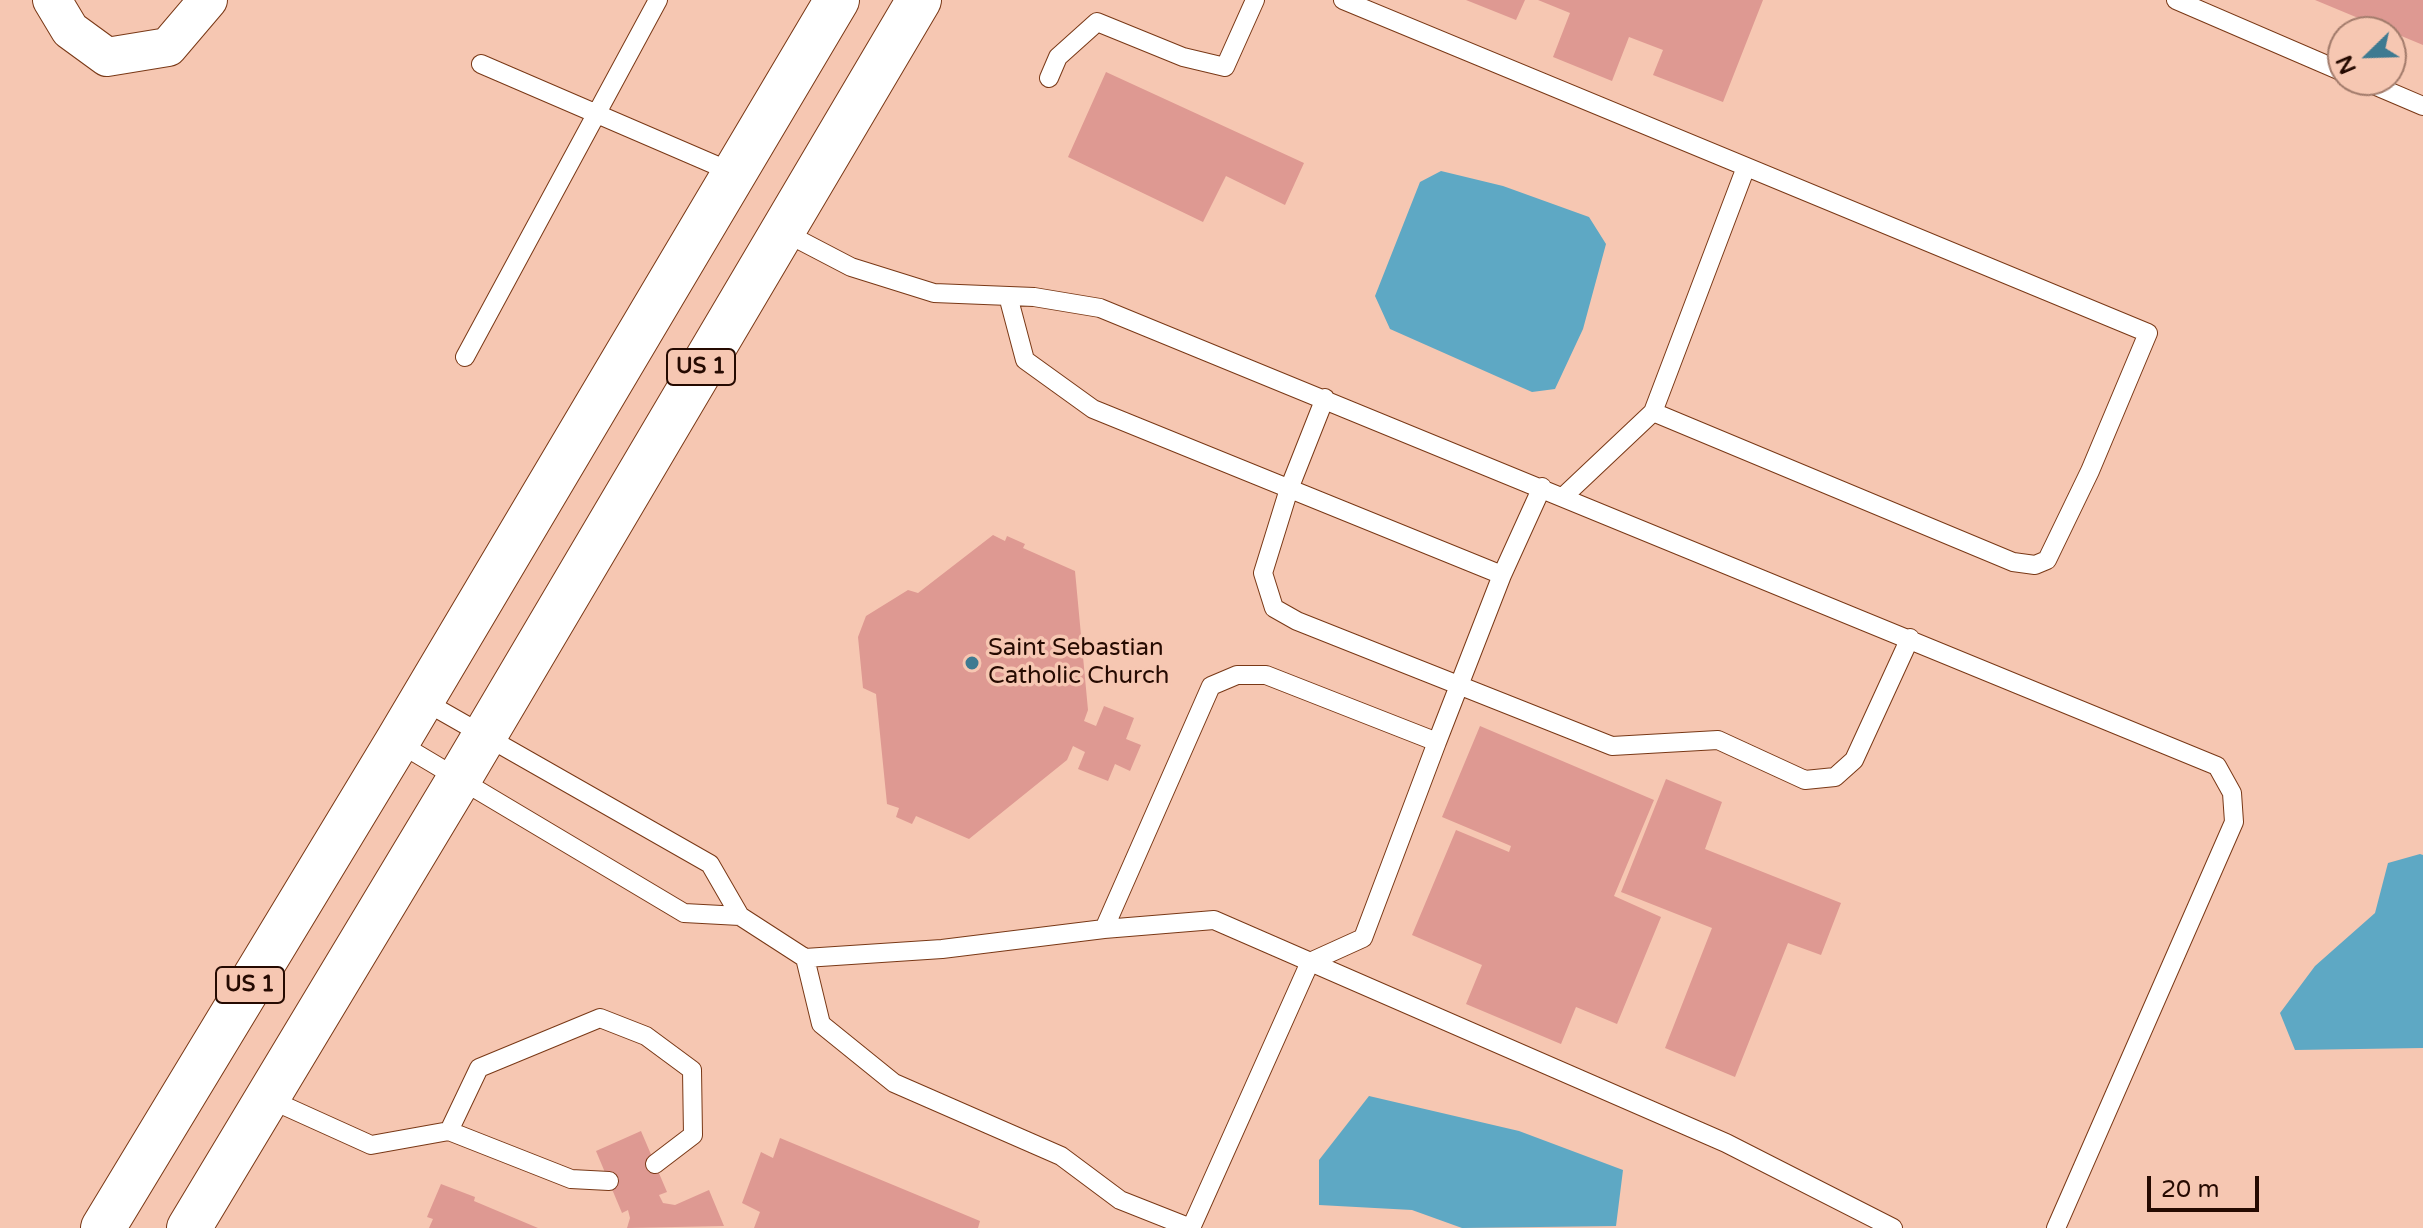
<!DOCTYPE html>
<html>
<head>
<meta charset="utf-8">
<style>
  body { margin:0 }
  #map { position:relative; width:2423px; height:1228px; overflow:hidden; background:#f6c7b2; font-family:"Varela Round",sans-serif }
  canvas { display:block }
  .north { position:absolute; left:2327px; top:16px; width:80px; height:80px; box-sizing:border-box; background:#f6c7b2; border:2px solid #a27b6b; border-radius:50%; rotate:247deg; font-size:22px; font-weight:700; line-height:32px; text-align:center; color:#250a01 }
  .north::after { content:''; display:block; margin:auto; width:28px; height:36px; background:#3e7a91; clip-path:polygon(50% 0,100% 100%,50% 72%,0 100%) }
  .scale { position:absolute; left:2147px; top:1176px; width:112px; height:36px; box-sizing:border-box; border:4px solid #250a01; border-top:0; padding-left:10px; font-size:24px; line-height:28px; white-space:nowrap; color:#250a01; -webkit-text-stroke:6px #f6c7b2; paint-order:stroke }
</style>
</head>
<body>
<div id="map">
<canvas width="2423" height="1228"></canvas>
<div class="north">N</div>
<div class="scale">20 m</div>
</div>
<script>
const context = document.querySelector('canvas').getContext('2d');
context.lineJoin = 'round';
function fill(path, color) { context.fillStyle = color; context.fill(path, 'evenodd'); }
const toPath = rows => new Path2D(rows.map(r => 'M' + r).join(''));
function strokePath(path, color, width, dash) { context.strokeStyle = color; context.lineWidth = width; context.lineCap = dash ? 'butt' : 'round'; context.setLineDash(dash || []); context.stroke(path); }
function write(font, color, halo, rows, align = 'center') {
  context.font = font + ' "Varela Round",sans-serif'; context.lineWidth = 7; context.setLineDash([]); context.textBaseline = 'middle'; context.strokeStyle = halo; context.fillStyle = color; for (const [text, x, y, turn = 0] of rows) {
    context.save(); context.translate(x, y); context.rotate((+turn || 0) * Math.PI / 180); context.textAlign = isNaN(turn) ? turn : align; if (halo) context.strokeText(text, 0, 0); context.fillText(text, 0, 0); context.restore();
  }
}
fill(toPath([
  [1441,171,1503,186,1589,217,1606,244,1583,329,1555,389,1532,392,1390,329,1375,296,1420,182],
  [2420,854,2423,855,2423,1048,2295,1050,2280,1013,2315,966,2375,913,2388,863],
  [1369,1096,1519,1131,1623,1170,1616,1226,1462,1228,1412,1210,1319,1205,1319,1160]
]), '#5ea8c4');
fill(toPath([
  [1466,0,1525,0,1516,20],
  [1538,0,1763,0,1723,102,1653,75,1663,50,1629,37,1612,81,1553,57,1570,13],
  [2315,0,2423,0,2423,45],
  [1106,72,1304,163,1285,205,1226,176,1203,222,1068,157],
  [993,535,1005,541,1007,536,1025,544,1023,548,1075,571,1088,710,1084,721,1096,726,1104,706,1134,718,1126,739,1141,745,1130,771,1115,764,1108,781,1078,769,1085,752,1073,746,1067,760,969,839,916,816,912,824,896,817,899,808,887,804,876,694,863,688,858,637,866,616,908,590,918,593],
  [1480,726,1654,800,1614,896,1661,917,1617,1024,1576,1007,1561,1044,1466,1004,1482,965,1412,935,1456,830,1509,852,1511,846,1442,817],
  [1666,779,1722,802,1705,849,1841,903,1821,955,1788,943,1735,1077,1665,1048,1712,928,1621,892],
  [641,1131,667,1192,659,1195,663,1203,675,1205,709,1190,724,1226,627,1228,630,1218,628,1210,622,1213,596,1151],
  [780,1138,980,1221,978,1228,754,1228,760,1212,742,1203,761,1152,773,1158],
  [441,1184,475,1197,474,1201,538,1228,429,1228,433,1219,427,1217]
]), '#de9992');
const lane = toPath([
  [1343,0,2148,333,2090,471,2047,560,2035,565,2013,562,1653,412,1564,496],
  [2176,0,2343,72],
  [481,64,734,173],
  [1049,78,1058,57,1097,22,1183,57,1225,67,1255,0],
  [2362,80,2423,106],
  [782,231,851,267,934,293,1034,297,1100,308,2217,766,2232,793,2234,822,2056,1228],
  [1008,296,1025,360,1093,409,1502,575,1542,487],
  [465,357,658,0],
  [1325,398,1289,489,1263,573,1274,608,1297,621,1612,746,1718,740,1805,780,1835,777,1854,760,1910,638],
  [1653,412,1746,167],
  [422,700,710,864,740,916,805,958,942,949,1104,929,1214,920,1726,1143,1893,1228],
  [397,742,684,913,740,916],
  [1104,929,1211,686,1237,675,1266,675,1437,742,1502,575],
  [805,958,821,1024,894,1083,1061,1156,1120,1200,1191,1228,1310,962,1363,938,1437,742],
  [267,1098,371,1145,449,1131,571,1179,609,1181],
  [449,1131,479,1068,600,1018,646,1036,692,1070,693,1135,655,1164]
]);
const street = toPath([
  [52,0,70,30,107,57,168,47,208,0]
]);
const primary = toPath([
  [103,1228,397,742,837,0],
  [189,1228,459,779,919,0]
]);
strokePath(lane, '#793816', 20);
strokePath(street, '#793816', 40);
strokePath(primary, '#793816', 46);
strokePath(lane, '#fff', 18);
strokePath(street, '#fff', 38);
strokePath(primary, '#fff', 44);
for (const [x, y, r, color] of [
  [972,663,8,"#3e7a91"]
]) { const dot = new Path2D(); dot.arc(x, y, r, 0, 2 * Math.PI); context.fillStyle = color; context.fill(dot); strokePath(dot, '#f6c7b2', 3); }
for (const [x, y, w] of [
  [701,367,68],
  [250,985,68]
]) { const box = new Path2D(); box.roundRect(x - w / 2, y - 18, w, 36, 6); context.fillStyle = '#f6c7b2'; context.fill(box); strokePath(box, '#250a01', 2); }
write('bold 22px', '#250a01', null, [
  ["US 1",701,367],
  ["US 1",250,985]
]);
write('24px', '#250a01', '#f6c7b2', [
  ["Saint Sebastian",988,649],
  ["Catholic Church",988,677]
], 'left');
</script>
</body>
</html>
